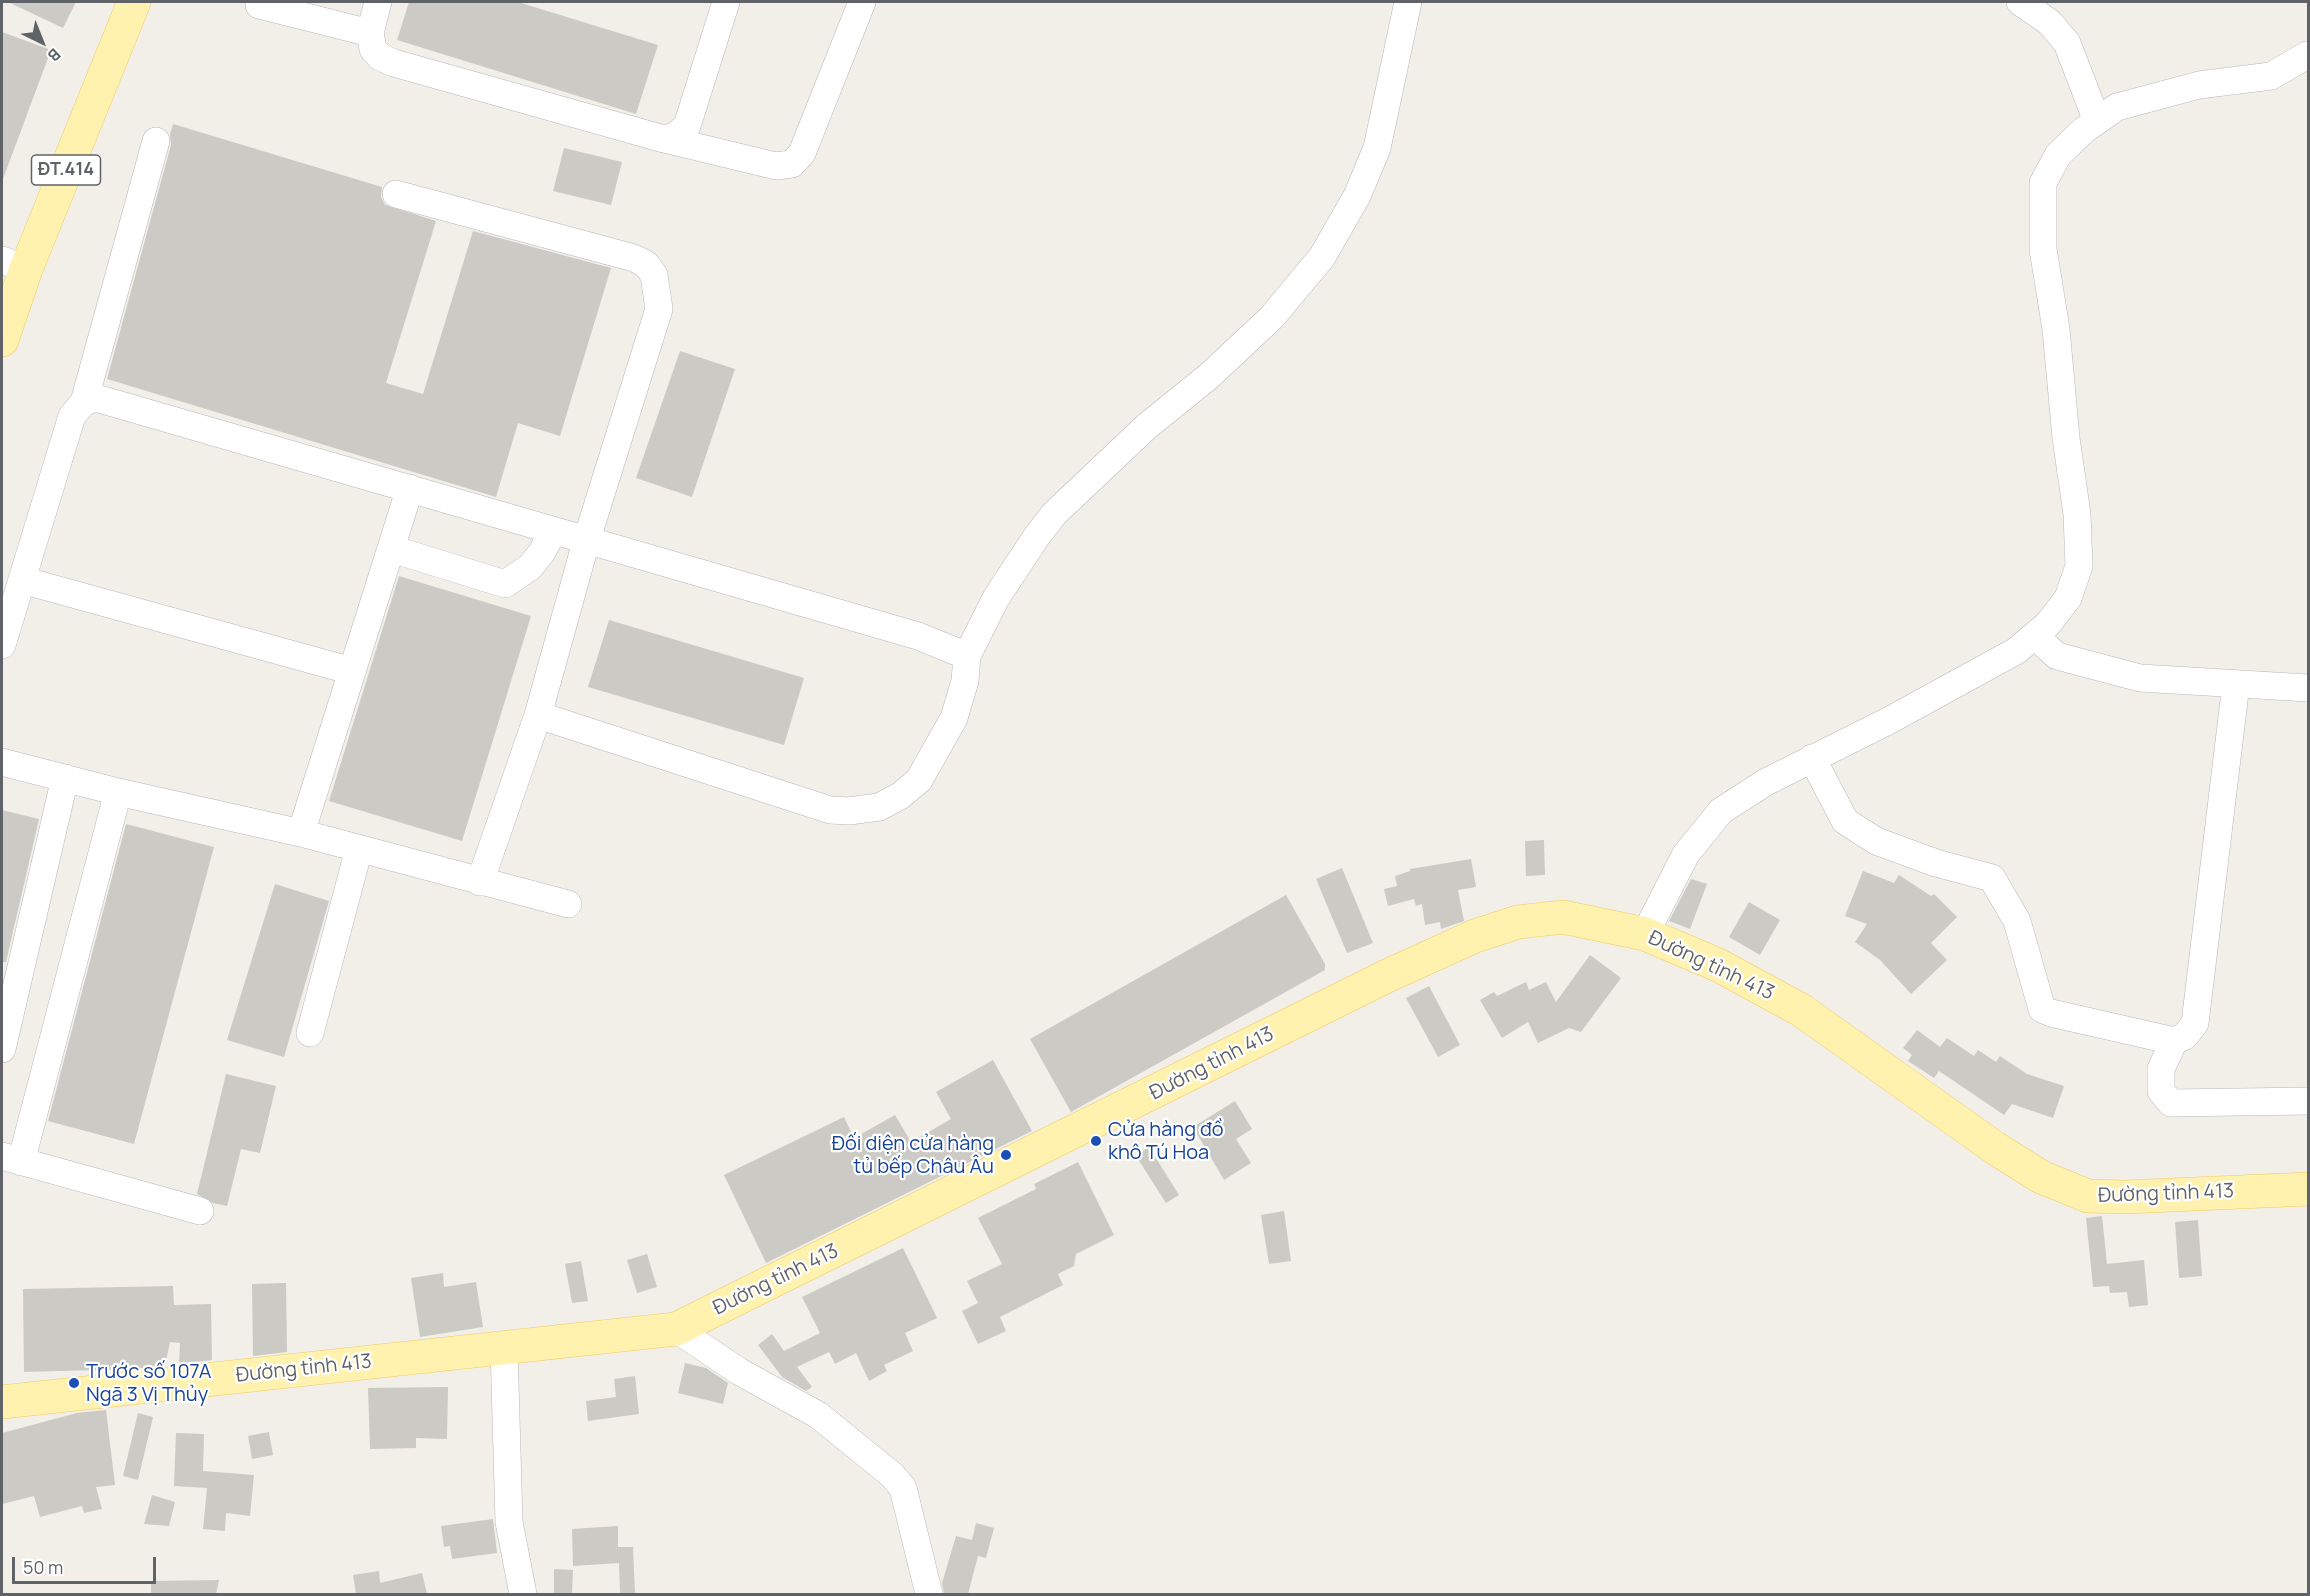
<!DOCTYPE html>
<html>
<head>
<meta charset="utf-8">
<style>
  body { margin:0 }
  #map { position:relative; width:2310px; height:1596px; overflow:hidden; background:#f1efe8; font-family:Manrope,sans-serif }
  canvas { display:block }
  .frame { position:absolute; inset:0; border:3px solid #5f6368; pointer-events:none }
  .north { position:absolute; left:12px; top:12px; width:60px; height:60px; -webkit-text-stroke:4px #fff; paint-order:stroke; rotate:137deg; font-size:16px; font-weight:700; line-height:24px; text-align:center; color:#5f6368 }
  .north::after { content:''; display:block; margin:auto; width:21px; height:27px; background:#5f6368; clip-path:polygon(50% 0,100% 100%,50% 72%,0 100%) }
  .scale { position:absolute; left:12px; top:1557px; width:144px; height:27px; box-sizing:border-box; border:3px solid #5f6368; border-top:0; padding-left:8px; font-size:18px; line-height:21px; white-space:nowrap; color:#5f6368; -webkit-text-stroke:4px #fff; paint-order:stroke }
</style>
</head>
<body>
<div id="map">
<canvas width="2310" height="1596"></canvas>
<div class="frame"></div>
<div class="north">B</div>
<div class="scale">50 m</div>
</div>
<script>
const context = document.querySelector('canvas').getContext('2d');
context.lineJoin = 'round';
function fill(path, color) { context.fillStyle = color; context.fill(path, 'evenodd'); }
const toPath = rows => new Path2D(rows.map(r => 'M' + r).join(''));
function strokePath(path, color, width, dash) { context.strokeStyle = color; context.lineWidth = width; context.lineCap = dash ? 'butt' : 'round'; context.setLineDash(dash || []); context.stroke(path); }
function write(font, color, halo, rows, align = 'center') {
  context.font = font + ' Manrope,sans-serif'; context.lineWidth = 4.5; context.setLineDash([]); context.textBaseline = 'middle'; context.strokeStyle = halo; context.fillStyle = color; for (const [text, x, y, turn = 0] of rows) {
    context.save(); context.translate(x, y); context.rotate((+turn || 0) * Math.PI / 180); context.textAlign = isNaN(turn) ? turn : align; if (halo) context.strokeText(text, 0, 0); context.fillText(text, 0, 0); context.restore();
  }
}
fill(toPath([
  [8,2,76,2,63,28],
  [409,2,518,2,658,45,636,114,397,40],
  [2,32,51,50,3,179,2,178],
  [173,124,382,187,381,197,385,205,436,221,386,383,423,394,473,231,611,268,560,436,518,423,496,497,107,379,171,145,170,134],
  [564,148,622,162,611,205,553,191],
  [680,351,735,369,692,497,636,478],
  [399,576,531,616,462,841,329,801],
  [609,620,804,678,784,745,588,687],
  [2,810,39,819,6,962,2,962],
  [126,824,214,847,134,1144,48,1121],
  [1544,840,1545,875,1526,876,1525,841],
  [1471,859,1476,887,1458,890,1464,921,1441,929,1440,922,1425,925,1422,904,1416,906,1414,899,1388,906,1384,889,1397,886,1395,876,1410,871,1410,869],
  [1342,868,1373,943,1347,953,1316,879],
  [1863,871,1894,883,1899,875,1931,896,1934,894,1957,917,1931,943,1947,960,1911,994,1880,960,1855,942,1867,924,1845,916],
  [1691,879,1707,884,1690,929,1669,921],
  [275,884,329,901,284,1057,227,1040],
  [1286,895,1325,964,1325,970,1071,1112,1030,1039],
  [1749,902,1780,920,1760,955,1729,937],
  [1590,955,1621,978,1581,1032,1569,1028,1538,1043,1528,1022,1502,1038,1480,1000,1494,992,1497,996,1526,982,1529,990,1546,982,1556,1002],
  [1429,986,1460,1045,1438,1057,1406,998],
  [1917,1030,1940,1047,1947,1038,1974,1056,1978,1050,1996,1062,2000,1056,2027,1074,2064,1086,2053,1118,2012,1104,2004,1115,1939,1071,1934,1078,1908,1061,1912,1055,1903,1048],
  [993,1060,1032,1131,766,1263,724,1175,844,1117,854,1138,895,1115,911,1142,951,1119,936,1092],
  [226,1074,276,1086,260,1153,241,1149,227,1206,213,1203,197,1194],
  [1235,1101,1252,1129,1236,1139,1251,1163,1224,1180,1193,1127],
  [1149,1147,1179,1195,1166,1203,1136,1156],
  [1078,1162,1114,1235,1076,1254,1074,1266,1058,1274,1063,1285,1000,1317,1006,1331,978,1344,962,1311,978,1303,967,1281,1002,1264,978,1218,1036,1189,1034,1184],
  [1284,1211,1291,1261,1269,1264,1261,1215],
  [2102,1216,2107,1264,2144,1260,2148,1305,2129,1307,2127,1292,2110,1293,2109,1286,2093,1287,2086,1218],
  [2198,1220,2202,1276,2179,1278,2175,1222],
  [903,1248,937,1318,905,1333,913,1351,884,1365,887,1371,869,1381,856,1353,835,1364,829,1352,797,1367,812,1387,806,1391,782,1377,758,1345,772,1334,784,1351,820,1333,802,1297],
  [647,1254,657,1287,637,1293,627,1260],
  [581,1261,588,1301,572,1303,565,1264],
  [443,1273,444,1287,476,1282,483,1327,420,1337,411,1278],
  [286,1283,287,1352,253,1356,252,1284],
  [173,1286,174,1305,211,1304,212,1360,179,1364,180,1343,170,1342,165,1366,132,1369,24,1372,23,1289],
  [685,1363,706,1368,728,1383,723,1404,678,1393],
  [635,1376,639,1414,588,1421,586,1401,616,1397,614,1379],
  [448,1387,447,1439,416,1438,416,1448,370,1449,368,1388],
  [106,1410,115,1485,96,1487,102,1509,84,1513,82,1506,40,1517,34,1496,2,1504,2,1433,77,1413],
  [138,1413,153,1417,138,1480,123,1476],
  [269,1432,273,1455,252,1459,248,1436],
  [176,1433,204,1434,203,1471,254,1475,250,1516,226,1513,225,1531,203,1529,207,1488,174,1486],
  [152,1495,175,1502,169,1526,144,1524],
  [493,1519,497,1553,452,1559,450,1546,444,1547,441,1526],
  [976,1523,994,1528,986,1558,978,1556,968,1594,944,1594,942,1583,956,1536,972,1540],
  [618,1526,618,1547,633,1547,635,1594,620,1594,619,1563,573,1566,572,1529],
  [554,1569,573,1570,572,1594,554,1594],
  [379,1571,380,1583,422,1573,427,1594,356,1594,353,1575],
  [219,1580,216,1594,151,1594,151,1581]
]), '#cccac5');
const minor = toPath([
  [378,2,370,33,373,49,380,57,394,63,664,139,776,166,792,164,802,153,862,2],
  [2020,2,2049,22,2067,43,2097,121],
  [259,5,370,33],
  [664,139,675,136,687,126,726,2],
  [396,194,634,258,646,264,654,275,659,309,586,542,538,715,480,882],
  [2,260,26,269],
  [84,402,156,141],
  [392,549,505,584,530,567,542,552,553,531],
  [22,580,352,671],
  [2036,637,2057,656,2140,678,2308,688],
  [2,645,72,416,84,402,96,398,918,636,967,656],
  [538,715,830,810,849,811,879,807,900,796,919,780,954,718,965,681,967,656,996,598,1037,536,1054,514,1146,427,1209,376,1272,317,1322,257,1357,196,1377,148,1408,2],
  [1812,758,1845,821,1876,841,1936,863,1992,878,2017,921,2042,1009,2051,1013,2174,1041,2161,1069,2161,1091,2171,1103,2308,1101],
  [2,762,118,792,301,833,568,904],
  [301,833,410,488],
  [1645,934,1686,854,1721,811,1766,782,1890,720,2016,651,2048,624,2068,598,2079,566,2077,514,2066,438,2056,329,2043,249,2043,183,2058,155,2084,130,2117,107,2199,85,2271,76,2307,55],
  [310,1033,359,849],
  [2174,1041,2185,1036,2195,1023,2236,684],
  [2,1049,65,778],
  [2,1156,200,1211],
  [21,1162,118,792],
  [676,1329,740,1372,818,1415,892,1475,903,1488,929,1594],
  [504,1348,509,1522,523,1594]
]);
const major = toPath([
  [2,340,26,269,134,2],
  [2,1402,676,1329,1387,976,1475,936,1518,922,1563,917,1645,934,1718,965,1801,1010,1995,1148,2041,1177,2088,1196,2126,1197,2308,1189]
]);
strokePath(minor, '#b5b8bc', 28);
strokePath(major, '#f2c960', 34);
strokePath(minor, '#fff', 27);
strokePath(major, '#fff2af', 33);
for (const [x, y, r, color] of [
  [1096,1141,6,"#1a4fb4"],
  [1006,1155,6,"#1a4fb4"],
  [74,1383,6,"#1a4fb4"]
]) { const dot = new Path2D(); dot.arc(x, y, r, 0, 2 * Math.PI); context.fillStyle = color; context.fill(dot); strokePath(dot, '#fff', 2); }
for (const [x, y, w] of [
  [66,170,69]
]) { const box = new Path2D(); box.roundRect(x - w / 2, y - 15, w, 30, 4.5); context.fillStyle = '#fff'; context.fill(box); strokePath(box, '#5f6368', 1.5); }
write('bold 18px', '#5f6368', null, [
  ["ĐT.414",66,170]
]);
write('20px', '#5f6368', '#fff', [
  ["Đường tỉnh 413",1711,966,25],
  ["Đường tỉnh 413",1212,1064,-27],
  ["Đường tỉnh 413",2166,1194,-2],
  ["Đường tỉnh 413",776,1280,-26],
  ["Đường tỉnh 413",304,1369,-6]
]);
write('20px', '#164399', '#fff', [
  ["Cửa hàng đồ",1108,1130],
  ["khô Tú Hoa",1108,1153],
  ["Đối diện cửa hàng",994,1144,"right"],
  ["tủ bếp Châu Âu",994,1167,"right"],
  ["Trước số 107A",86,1372],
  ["Ngã 3 Vị Thủy",86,1395]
], 'left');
</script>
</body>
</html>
